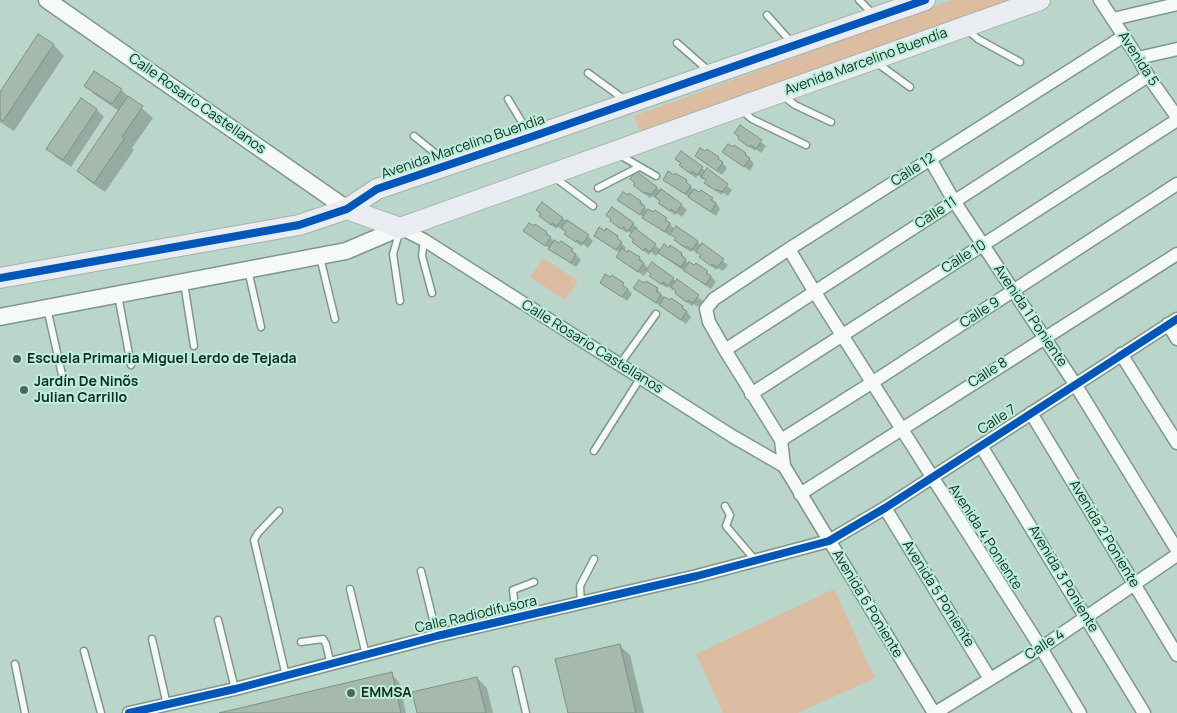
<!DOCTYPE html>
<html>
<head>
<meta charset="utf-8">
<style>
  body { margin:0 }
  canvas { display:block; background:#bad6cb }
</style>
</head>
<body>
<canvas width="1177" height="713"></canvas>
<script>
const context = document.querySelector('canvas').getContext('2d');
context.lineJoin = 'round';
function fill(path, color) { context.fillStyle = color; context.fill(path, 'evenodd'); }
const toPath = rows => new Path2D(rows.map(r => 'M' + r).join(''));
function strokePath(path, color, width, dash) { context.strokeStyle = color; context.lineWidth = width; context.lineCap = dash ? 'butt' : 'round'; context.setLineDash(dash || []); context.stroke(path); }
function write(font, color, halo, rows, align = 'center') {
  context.font = font + ' Manrope,sans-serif'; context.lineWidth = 4; context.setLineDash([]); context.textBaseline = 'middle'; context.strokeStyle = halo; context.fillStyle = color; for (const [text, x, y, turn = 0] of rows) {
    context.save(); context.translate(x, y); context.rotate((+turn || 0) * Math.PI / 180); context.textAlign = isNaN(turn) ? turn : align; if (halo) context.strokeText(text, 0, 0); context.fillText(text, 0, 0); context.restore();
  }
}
fill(toPath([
  [952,0,1029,0,642,138,634,116],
  [543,258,578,281,565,300,530,277],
  [834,589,875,678,798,713,723,713,696,654]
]), '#dcbda1');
fill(toPath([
  [39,36,54,45,64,56,14,131,0,122,0,94],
  [95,73,121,90,153,118,132,148,134,150,105,192,89,181,78,170,119,111,94,94,86,86],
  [97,110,104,117,71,167,56,157,48,149],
  [741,127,766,146,761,153,756,149,755,151,739,139],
  [735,147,746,154,754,164,750,171,724,152,733,149],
  [696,156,718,158,727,168,722,175],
  [677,159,702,168,706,172,707,170,732,190,728,196,723,193,721,195,711,187,704,178,702,179,698,175,696,178,685,170],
  [636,173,682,205,687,210,682,217,677,213,675,215,665,208,658,198,657,199,652,196,650,198,640,190,631,179],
  [676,174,686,181,693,190,712,199,717,204,720,209,716,216,664,180,674,176],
  [619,200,641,202,647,210,666,219,675,230,677,227,728,265,723,271,718,268,716,270,706,262,699,252,697,254,693,250,691,252,680,245,672,234,670,236],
  [542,204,588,236,593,241,588,248,583,244,581,246,571,238,564,229,563,230,558,227,556,229,546,221,537,210],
  [611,221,633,224,638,228,636,231,661,250,669,250,671,247,682,254,688,263,707,272,716,282,711,289,665,258,659,252,656,256,651,252,649,255,639,247,632,234,628,231,627,233],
  [525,231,547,233,553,241,572,250,581,260,576,267],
  [595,236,617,237,626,248,624,251,627,254,629,251,640,258,648,269,673,279,703,301,698,307,694,304,692,306,681,298,674,288,673,290,668,286,667,288,656,281,648,270,644,276,623,262,618,257,620,253],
  [612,277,623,284,632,294,627,301,601,282,611,279],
  [646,282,657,289,664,298,682,307,687,312,691,317,686,324,635,288,645,285],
  [619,645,630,655,644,713,569,713],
  [391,674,399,682,406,713,224,713],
  [477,678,487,688,493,713,418,713]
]), '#0003');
const building = toPath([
  [38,34,54,44,3,121,0,119,0,92,38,34],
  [94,71,122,89,112,104,84,86,94,71],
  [128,96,143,106,122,137,124,139,94,183,77,171,128,96],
  [81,98,97,109,63,160,46,149,81,98],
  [740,125,762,140,756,149,751,145,749,147,738,139,739,137,734,133,740,125],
  [728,144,733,147,734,145,746,153,745,155,750,158,744,167,722,152,728,144],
  [700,148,705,151,707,149,719,157,718,159,723,162,717,171,695,156,700,148],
  [681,151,703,167,697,175,692,171,691,174,679,165,681,163,675,159,681,151],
  [707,168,728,184,722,192,717,189,716,191,704,183,706,180,701,177,707,168],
  [636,171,657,187,651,195,646,192,645,194,633,185,635,183,630,179,636,171],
  [668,171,674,175,675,173,687,180,686,182,691,186,685,194,663,180,668,171],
  [661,189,682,204,676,213,671,209,670,211,658,203,660,201,655,197,661,189],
  [694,189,699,192,701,190,713,198,711,200,716,203,711,212,688,197,694,189],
  [623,192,628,195,629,193,641,201,640,203,645,206,640,215,617,200,623,192],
  [542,202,563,218,557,226,552,223,551,225,539,216,541,214,536,210,542,202],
  [612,207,634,223,628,231,623,227,621,229,610,221,611,219,606,215,612,207],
  [648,209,653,212,655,210,667,218,665,220,670,223,665,232,642,218,648,209],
  [567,220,589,235,582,244,577,240,576,242,564,234,566,232,561,228,567,220],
  [529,223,534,226,535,224,547,232,546,234,551,237,545,246,523,231,529,223],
  [676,226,698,241,692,250,687,246,686,248,674,240,676,238,670,234,676,226],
  [599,227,605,231,606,228,618,236,617,238,622,242,616,250,594,236,599,227],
  [635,228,656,244,650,252,645,248,644,251,632,242,634,240,629,236,635,228],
  [554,240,559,243,561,241,573,249,571,251,576,254,571,263,548,249,554,240],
  [702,243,724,259,717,267,712,264,711,266,699,257,701,255,696,251,702,243],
  [664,244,669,248,670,245,682,253,681,255,686,259,681,267,658,253,664,244],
  [622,248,627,252,628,250,640,257,639,260,644,263,638,272,616,257,622,248],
  [652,262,674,278,668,286,663,282,661,284,649,276,651,274,646,270,652,262],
  [689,262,694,265,696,263,708,271,706,273,711,276,706,285,683,270,689,262],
  [605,274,610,277,612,275,624,283,622,285,628,289,622,297,600,283,605,274],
  [677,279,699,295,693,303,688,300,686,302,675,293,676,291,671,287,677,279],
  [639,280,644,283,646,281,658,288,656,291,661,294,656,303,633,288,639,280],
  [664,297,670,300,671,298,683,306,682,308,687,311,681,320,659,305,664,297],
  [620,644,636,713,568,713,555,659,620,644],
  [392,672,401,713,219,713,392,672],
  [477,677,486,713,417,713,412,692,477,677]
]);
fill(building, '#a5b9ad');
strokePath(building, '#7d9186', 1);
const service = toPath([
  [859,0,874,15],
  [767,15,792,43],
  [966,29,978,39,1020,62],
  [677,43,710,72],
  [877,63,910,87],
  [588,73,625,100],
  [782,95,795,105,831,122],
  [508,99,529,134],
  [741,110,752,119,806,145],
  [414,136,446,162],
  [618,154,656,176],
  [554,177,593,206],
  [598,188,639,167],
  [424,240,422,256,432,293],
  [320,257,335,319],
  [248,270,261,327],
  [184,283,194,346],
  [118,295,131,365],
  [400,301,393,254,400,230],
  [47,308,63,379],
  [620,364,656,314],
  [594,451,641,377],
  [725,506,730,515,726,526,755,560],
  [279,511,258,533,254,540,286,676],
  [421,571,437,636],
  [350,589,366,655],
  [581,603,580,586,594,559],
  [516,618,513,590,534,582],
  [218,620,235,689],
  [152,639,167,705],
  [301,642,323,639,326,644,331,665],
  [84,651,101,713],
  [15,664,25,713],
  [516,670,526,713]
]);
const minor = toPath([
  [1100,0,1138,58,1148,76,1177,117],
  [1113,19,1177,4],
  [1138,58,1177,49],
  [930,159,954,201,1075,384,1177,550],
  [400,228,424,240,732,436,784,466],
  [789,249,814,291,1041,648,1080,713],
  [1168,324,1177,339],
  [725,350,1148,76],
  [1121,354,1177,443],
  [751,394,1177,120],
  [1031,413,1177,655],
  [781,440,873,382,1177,184],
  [981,446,1144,713],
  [800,494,1177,254],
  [885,508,990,679],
  [129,713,235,689,437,636,697,576,829,541,885,508,1177,319],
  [934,713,784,466,781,440,725,350,709,322,706,309,714,299,789,249,1124,36],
  [935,713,1041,648,1177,555]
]);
const tertiary = toPath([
  [47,0,347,209],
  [0,317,346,251,400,228]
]);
const primary = toPath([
  [347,209,400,228,1040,0],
  [0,278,299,225,347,209,377,189,531,137,925,0]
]);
strokePath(service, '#80968d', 9);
strokePath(minor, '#80968d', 15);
strokePath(tertiary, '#80968d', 19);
strokePath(primary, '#a3b2ad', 22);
strokePath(service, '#f5f9f7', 6);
strokePath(minor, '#f5f9f7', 12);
strokePath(tertiary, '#f5f9f7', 16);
strokePath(primary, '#e9ecf0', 20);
strokePath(toPath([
  [0,278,299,225,347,209,377,189,531,137,925,0],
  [129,713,235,689,437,636,697,576,829,541,885,508,1177,319]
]), '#0057b8', 8);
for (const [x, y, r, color] of [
  [17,359,5,"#4f665d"],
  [24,390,5,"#4f665d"],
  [351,693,5,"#4f665d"]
]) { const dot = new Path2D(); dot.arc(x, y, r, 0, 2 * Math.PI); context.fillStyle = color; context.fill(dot); strokePath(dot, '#baf0da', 2); }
write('14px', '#152a22', '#baf0da', [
  ["Avenida 5",1138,59,57],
  ["Avenida Marcelino Buendía",866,62,-20],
  ["Calle Rosario Castellanos",197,104,35],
  ["Avenida Marcelino Buendía",463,147,-19],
  ["Calle 12",913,170,-33],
  ["Calle 11",936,213,-33],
  ["Calle 10",964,257,-32],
  ["Calle 9",980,313,-33],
  ["Avenida 1 Poniente",1030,316,56],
  ["Calle Rosario Castellanos",592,347,32],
  ["Calle 8",988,373,-32],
  ["Calle 7",997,420,-33],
  ["Avenida 2 Poniente",1104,534,59],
  ["Avenida 4 Poniente",985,537,57],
  ["Avenida 3 Poniente",1063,579,59],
  ["Avenida 5 Poniente",938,594,58],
  ["Avenida 6 Poniente",867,604,59],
  ["Calle Radiodifusora",476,615,-13],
  ["Calle 4",1045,645,-33]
]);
write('bold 14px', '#152a22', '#baf0da', [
  ["Escuela Primaria Miguel Lerdo de Tejada",27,359],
  ["Jardín De Ninõs",34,382],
  ["Julian Carrillo",34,398],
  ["EMMSA",361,693]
], 'left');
</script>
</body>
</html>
